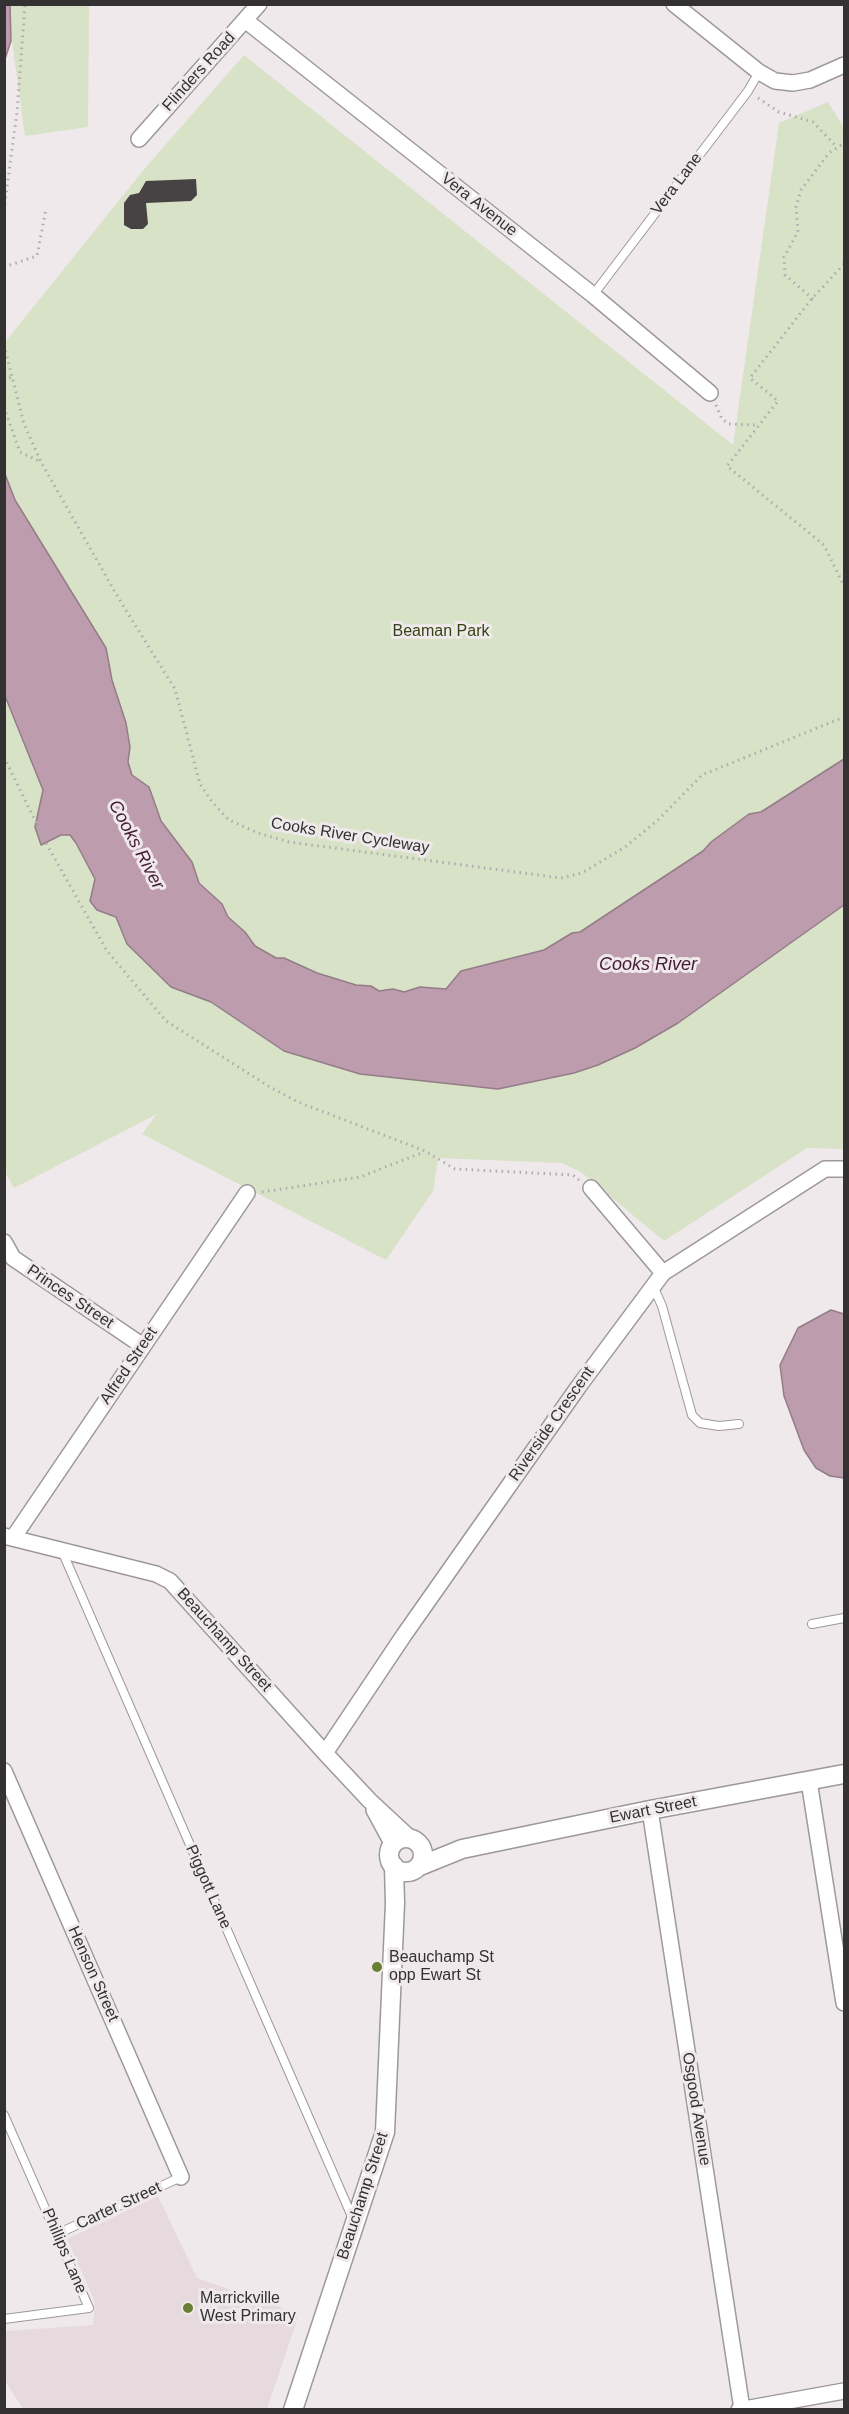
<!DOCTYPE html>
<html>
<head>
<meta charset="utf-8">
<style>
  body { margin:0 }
  #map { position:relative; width:849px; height:2414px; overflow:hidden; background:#efe9ec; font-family:Helvetica,sans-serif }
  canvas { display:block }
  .frame { position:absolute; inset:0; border:6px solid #333132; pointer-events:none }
</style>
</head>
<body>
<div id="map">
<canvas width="849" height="2414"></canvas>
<div class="frame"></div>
</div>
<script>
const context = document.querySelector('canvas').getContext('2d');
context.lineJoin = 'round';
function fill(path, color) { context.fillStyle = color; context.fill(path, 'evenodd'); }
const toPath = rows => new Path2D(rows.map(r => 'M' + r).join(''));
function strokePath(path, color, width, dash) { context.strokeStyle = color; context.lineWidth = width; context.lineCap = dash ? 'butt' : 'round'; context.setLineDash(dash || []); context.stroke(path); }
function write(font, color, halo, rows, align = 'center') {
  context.font = font + ' Helvetica,sans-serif'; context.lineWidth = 6; context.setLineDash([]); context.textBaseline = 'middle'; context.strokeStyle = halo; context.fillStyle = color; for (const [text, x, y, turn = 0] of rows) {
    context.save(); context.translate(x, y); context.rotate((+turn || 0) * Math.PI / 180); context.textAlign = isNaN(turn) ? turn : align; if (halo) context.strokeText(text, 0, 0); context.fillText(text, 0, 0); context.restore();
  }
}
fill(toPath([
  [158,2196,197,2278,299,2314,267,2409,23,2409,5,2381,5,2331,93,2325,95,2302,67,2239]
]), '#e6dadf');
fill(toPath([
  [7,5,89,5,88,127,25,136],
  [244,55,733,445,779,123,828,102,844,128,844,759,761,812,748,814,711,842,704,851,580,933,572,933,544,950,461,971,446,989,420,987,404,992,393,989,379,991,371,986,356,985,317,973,284,958,276,958,255,946,245,932,228,917,222,904,196,878,192,862,161,821,149,787,132,775,128,762,130,747,126,723,112,680,106,648,15,500,5,474,5,342,146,167],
  [4,696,43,790,35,827,40,845,61,835,70,835,76,843,95,879,90,901,97,910,116,916,127,944,171,986,211,1002,284,1051,360,1074,498,1089,574,1073,598,1065,635,1048,678,1023,844,905,844,1149,807,1148,664,1241,581,1172,562,1163,438,1158,433,1191,386,1260,142,1134,157,1114,14,1188,4,1170]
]), '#d7e2c6');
const water = toPath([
  [5,4,10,5,11,41,5,59,5,4],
  [5,474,15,500,106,648,112,680,126,723,130,747,128,762,132,775,149,787,161,821,192,862,199,883,222,904,228,917,245,932,255,946,276,958,284,958,317,973,356,985,371,986,379,991,393,989,404,992,420,987,446,989,461,971,544,950,572,933,580,932,703,851,711,842,749,814,761,812,844,759,844,905,678,1023,635,1048,598,1065,574,1073,498,1089,360,1074,284,1051,211,1002,171,987,127,944,116,917,97,910,90,901,95,879,76,843,70,835,61,835,41,845,35,827,43,790,5,696,5,474],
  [831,1310,844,1314,844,1478,830,1476,816,1468,804,1450,784,1396,780,1365,798,1328,831,1310]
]);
fill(water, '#bd9cad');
strokePath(water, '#947c88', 1.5);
fill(toPath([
  [196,179,197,195,191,201,146,203,148,224,143,229,131,229,124,225,124,203,130,195,139,193,146,181]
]), '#474345');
const service = toPath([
  [593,295,748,91,759,72],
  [653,1286,662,1306,692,1415,700,1423,719,1426,739,1424],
  [62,1551,353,2219],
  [812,1624,844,1618],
  [4,2115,89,2308,4,2319],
  [57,2234,181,2177]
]);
const minor = toPath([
  [674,4,759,72,775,81,793,83,810,80,844,65],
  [245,20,593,295,710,393],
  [139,139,259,4],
  [591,1188,663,1273],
  [4,1242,13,1258,143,1346],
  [4,1536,156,1574,170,1581,325,1753,369,1800,411,1839],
  [13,1538,247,1193],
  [325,1753,404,1635,579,1386,663,1273,825,1169,844,1169],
  [4,1771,181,2177],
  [809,1781,844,2003],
  [374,1810,393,1845],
  [650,1810,742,2409],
  [739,2410,844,2391]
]);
const tertiary = toPath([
  '389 1855a17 17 0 1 1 34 0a17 17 0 1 1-34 0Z',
  [420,1866,462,1849,650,1810,844,1774],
  [293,2410,385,2132,395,1903,394,1866]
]);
strokePath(service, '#9d989a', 10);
strokePath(minor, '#9d989a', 18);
strokePath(tertiary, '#9d989a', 21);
strokePath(toPath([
  [758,98,779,112,813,122,836,146],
  [4,210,17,112,25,4],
  [844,264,810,301,750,378,778,401,727,466,824,545,844,586],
  [4,267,37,256,46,209],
  [813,299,785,275,784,257,798,232,796,207,801,190,829,153,844,143],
  [4,345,24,424,41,462,119,599,175,689,200,784,213,803,229,820,258,833,289,842,561,878,582,873,625,847,658,820,702,775,844,717],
  [4,381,13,376],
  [716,405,722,419,729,424,758,425],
  [4,407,20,452,41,462],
  [4,757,46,843,107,951,166,1021,270,1087,298,1102,425,1151,455,1169,573,1175,579,1180],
  [262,1192,360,1177,424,1152]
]), '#afabad', 3, [1.5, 4.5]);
strokePath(service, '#fff', 8);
strokePath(minor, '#fff', 15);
strokePath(tertiary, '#fff', 18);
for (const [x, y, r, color] of [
  [377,1967,6,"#678033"],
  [188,2308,6,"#678033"]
]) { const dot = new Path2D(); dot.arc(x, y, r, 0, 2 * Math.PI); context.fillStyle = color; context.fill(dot); strokePath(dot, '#efe9ec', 2); }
write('16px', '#333132', '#efe9ec', [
  ["Flinders Road",199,72,-48],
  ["Vera Lane",677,184,-53],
  ["Vera Avenue",479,205,38],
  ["Cooks River Cycleway",350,836,9],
  ["Princes Street",70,1297,34],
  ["Alfred Street",129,1366,-56],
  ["Riverside Crescent",552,1424,-55],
  ["Beauchamp Street",224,1640,48],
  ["Ewart Street",653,1810,-11],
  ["Piggott Lane",208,1887,66],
  ["Henson Street",93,1974,66],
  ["Osgood Avenue",696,2109,81],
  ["Beauchamp Street",363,2196,-72],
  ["Carter Street",119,2206,-25],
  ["Phillips Lane",64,2251,67]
]);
write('16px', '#354412', '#efe9ec', [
  ["Beaman Park",441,632]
]);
write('16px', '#333132', '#efe9ec', [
  ["Beauchamp St",389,1958],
  ["opp Ewart St",389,1976],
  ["Marrickville",200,2299],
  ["West Primary",200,2317]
], 'left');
write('italic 18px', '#461b35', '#efe9ec', [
  ["Cooks River",136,845,62],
  ["Cooks River",648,965]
]);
</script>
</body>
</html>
